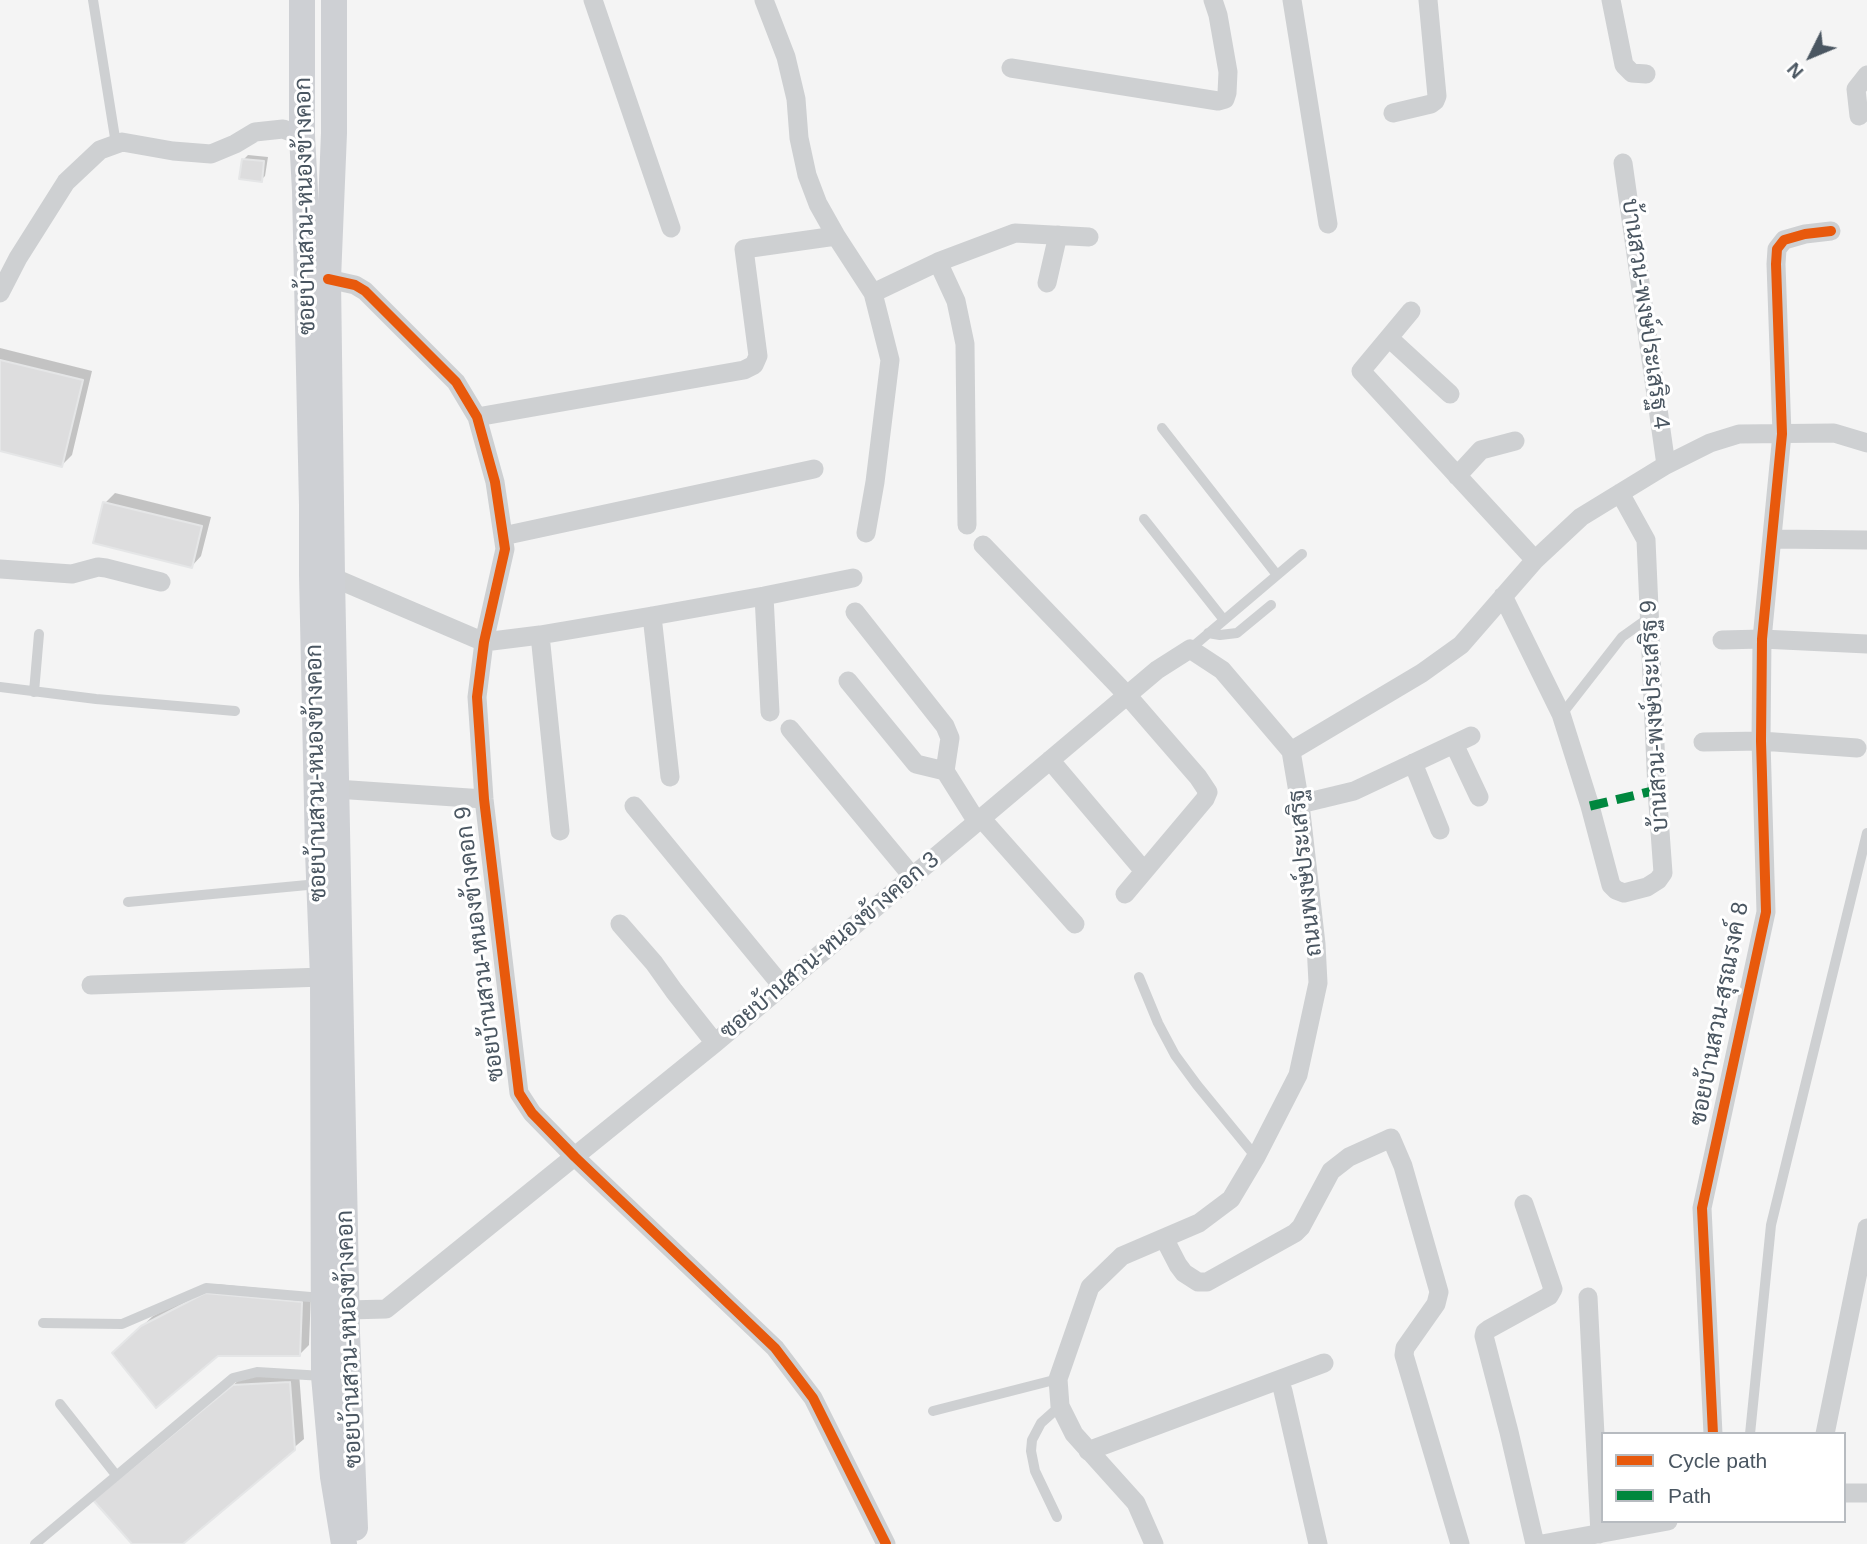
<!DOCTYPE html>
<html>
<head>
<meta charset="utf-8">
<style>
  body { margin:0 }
  #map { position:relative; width:1867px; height:1544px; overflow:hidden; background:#f4f4f4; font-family:Arial,sans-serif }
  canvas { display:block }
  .legend { position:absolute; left:1601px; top:1432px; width:245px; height:91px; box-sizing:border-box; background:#fff; border:2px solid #b7bbc0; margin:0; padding:9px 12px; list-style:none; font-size:21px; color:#4a5661 }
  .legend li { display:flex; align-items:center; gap:14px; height:35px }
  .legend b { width:35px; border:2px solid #b7bbc0 }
  .north { position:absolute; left:1776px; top:21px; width:70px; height:70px; -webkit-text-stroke:5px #fff; paint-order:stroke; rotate:227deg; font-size:19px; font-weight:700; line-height:28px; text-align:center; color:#4a5661 }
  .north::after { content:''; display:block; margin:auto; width:24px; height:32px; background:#4a5661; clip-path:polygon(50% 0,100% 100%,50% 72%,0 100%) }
</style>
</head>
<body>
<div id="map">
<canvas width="1867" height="1544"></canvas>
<ul class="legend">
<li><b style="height:9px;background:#e8590c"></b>Cycle path</li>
<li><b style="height:9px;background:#00873e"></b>Path</li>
</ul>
<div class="north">N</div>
</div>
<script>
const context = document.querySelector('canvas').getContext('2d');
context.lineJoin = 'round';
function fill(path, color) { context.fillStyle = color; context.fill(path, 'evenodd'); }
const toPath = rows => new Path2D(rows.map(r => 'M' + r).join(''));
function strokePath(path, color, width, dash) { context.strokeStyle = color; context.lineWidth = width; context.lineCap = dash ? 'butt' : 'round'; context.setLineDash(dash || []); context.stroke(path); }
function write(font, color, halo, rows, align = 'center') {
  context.font = font + ' Arial,Sarabun,sans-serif'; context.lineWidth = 6; context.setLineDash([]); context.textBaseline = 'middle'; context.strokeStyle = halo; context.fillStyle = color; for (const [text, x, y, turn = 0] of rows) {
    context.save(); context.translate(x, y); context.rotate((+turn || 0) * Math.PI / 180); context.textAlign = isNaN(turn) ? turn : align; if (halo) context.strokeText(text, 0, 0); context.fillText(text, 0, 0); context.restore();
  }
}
fill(toPath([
  [248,155,268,157,265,176,261,180,243,160],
  [0,348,92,371,72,455,62,465,0,450],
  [115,493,211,517,201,556,192,566,105,503],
  [216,1284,311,1293,309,1345,300,1354,124,1343,153,1316],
  [299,1373,304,1439,181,1544,135,1544,105,1490,244,1376]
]), '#0003');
const building = toPath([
  [242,159,264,161,262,182,239,179,242,159],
  [0,360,83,380,62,467,0,451,0,360],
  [103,502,202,526,192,568,93,543,103,502],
  [205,1293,302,1302,300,1356,218,1356,156,1408,112,1353,141,1326,205,1293],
  [290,1382,295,1450,183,1544,132,1544,93,1500,233,1385,290,1382]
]);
fill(building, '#ddddde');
strokePath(building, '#e5e6e7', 2);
strokePath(toPath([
  [93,0,116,144],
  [1162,428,1277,575],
  [1144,519,1224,620],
  [1208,633,1220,635,1237,633,1271,605],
  [1190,649,1302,554],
  [0,687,96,699,235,711],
  [34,692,39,634],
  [1562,714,1622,637,1650,617],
  [128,902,318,884],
  [1139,977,1158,1023,1175,1055,1197,1085,1256,1157],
  [43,1323,122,1324,206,1288,322,1298],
  [60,1404,116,1475],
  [933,1411,1058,1379],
  [1750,1434,1771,1225,1867,833],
  [1057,1517,1035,1471,1031,1451,1032,1440,1041,1423,1060,1406],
  [35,1544,233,1378,257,1372,323,1376]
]), '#ced0d2', 10);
strokePath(toPath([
  [593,0,671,228],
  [764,0,786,57,796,99,799,138,807,175,818,204,836,236],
  [1292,0,1328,224],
  [1611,0,1624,65,1632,73,1646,74],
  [1011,68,1218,101,1225,99,1227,93,1228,72,1218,15,1213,0],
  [1393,113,1431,104,1435,101,1437,96,1428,0],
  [1859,116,1856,89,1867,75],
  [1623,163,1666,465],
  [938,262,956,301,965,344,967,525],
  [328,279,355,285,365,291,456,382,477,417,495,482,505,549,484,642,477,697,484,799,519,1093,532,1113,575,1157,775,1348,813,1398,886,1544],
  [1047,283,1058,235],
  [0,293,18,258,66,182,100,150,122,142,173,151,211,154,235,144,255,132,283,129,302,136],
  [873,293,938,262,1015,233,1089,237],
  [1411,311,1361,371,1535,560],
  [1389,338,1450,394],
  [477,417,744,370,754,365,758,356,744,249,836,236,873,293,890,360,875,482,866,533],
  [1457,476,1481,450,1515,441],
  [503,536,814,469],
  [1772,539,1867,540],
  [983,545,1127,695,1198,777,1208,792,1205,799,1125,894],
  [0,569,72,574,98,567,106,568,161,582],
  [320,576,332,577,484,642,540,635,652,616,764,596,853,578],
  [764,596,770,712],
  [1503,596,1561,714,1590,806,1611,885,1616,890,1624,893,1647,887,1658,880,1663,873,1657,790,1646,540,1620,493],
  [855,612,945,726,950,738,945,771,977,822],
  [652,616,670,777],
  [540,635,560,831],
  [1722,640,1762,639,1867,644],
  [848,681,916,764,945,771],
  [790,729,912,876],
  [1703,742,1761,741,1857,748],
  [1454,744,1479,797],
  [1291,751,1422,673,1461,645,1535,560,1581,517,1666,465,1710,443,1739,434,1834,433,1867,443],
  [1050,760,1144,871],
  [1413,763,1440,830],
  [336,789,484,799],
  [1300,804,1354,791,1471,736],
  [634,806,782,986],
  [981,818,1075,924],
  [620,924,654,963,674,991,715,1043],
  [91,985,323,977],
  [1524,1204,1553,1289,1549,1296,1489,1329,1485,1332,1484,1336,1509,1432,1535,1544],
  [1164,1238,1178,1265,1184,1273,1198,1282,1207,1282,1295,1233,1301,1227,1331,1171,1349,1157,1391,1138,1403,1166,1439,1292,1436,1304,1405,1348,1404,1355,1460,1544],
  [1588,1297,1600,1534],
  [348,1310,386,1309,715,1043,1157,670,1190,649,1222,670,1291,751],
  [1283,1391,1318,1544],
  [1713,1434,1702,1208,1766,912,1761,741,1762,639,1782,434,1776,264,1777,249,1784,240,1805,234,1831,231],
  [1825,1434,1867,1228],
  [1088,1451,1324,1363],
  [1844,1493,1867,1493],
  [1154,1544,1136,1503,1074,1434,1060,1406,1058,1379,1090,1287,1122,1256,1199,1223,1231,1199,1256,1157,1298,1075,1318,983,1316,944,1300,804,1291,751],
  [1542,1544,1668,1521]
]), '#ced0d2', 19);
strokePath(toPath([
  [302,0,302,136,305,191,312,505,312,575,318,852,323,977,324,1376,333,1477,344,1544],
  [334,0,334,133,328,279,332,577,347,1333,355,1528]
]), '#ced0d4', 26);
strokePath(toPath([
  [1590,806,1657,790]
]), '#00873e', 9, [18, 9]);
strokePath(toPath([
  [328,279,355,285,365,291,456,382,477,417,495,482,505,549,484,642,477,697,484,799,519,1093,532,1113,575,1157,775,1348,813,1398,886,1544],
  [1713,1434,1702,1208,1766,912,1761,741,1762,639,1782,434,1776,264,1777,249,1784,240,1805,234,1831,231]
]), '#e8590c', 10);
write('23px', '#4a5661', '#fff', [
  ["ซอยบ้านสวน-หนองข้างคอก",306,206,-91],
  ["บ้านสวน-พงษ์ประเสริฐ 4",1645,314,82],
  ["บ้านสวน-พงษ์ประเสริฐ 9",1655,716,-93],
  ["ซอยบ้านสวน-หนองข้างคอก",317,773,-91],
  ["ถนนพงษ์ประเสริฐ",1306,873,-96],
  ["ซอยบ้านสวน-หนองข้างคอก 9",480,944,-97],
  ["ซอยบ้านสวน-หนองข้างคอก 3",830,946,-40],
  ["ซอยบ้านสวน-สุรณรงค์ 8",1720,1014,-79],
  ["ซอยบ้านสวน-หนองข้างคอก",350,1339,-92]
]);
</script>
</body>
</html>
